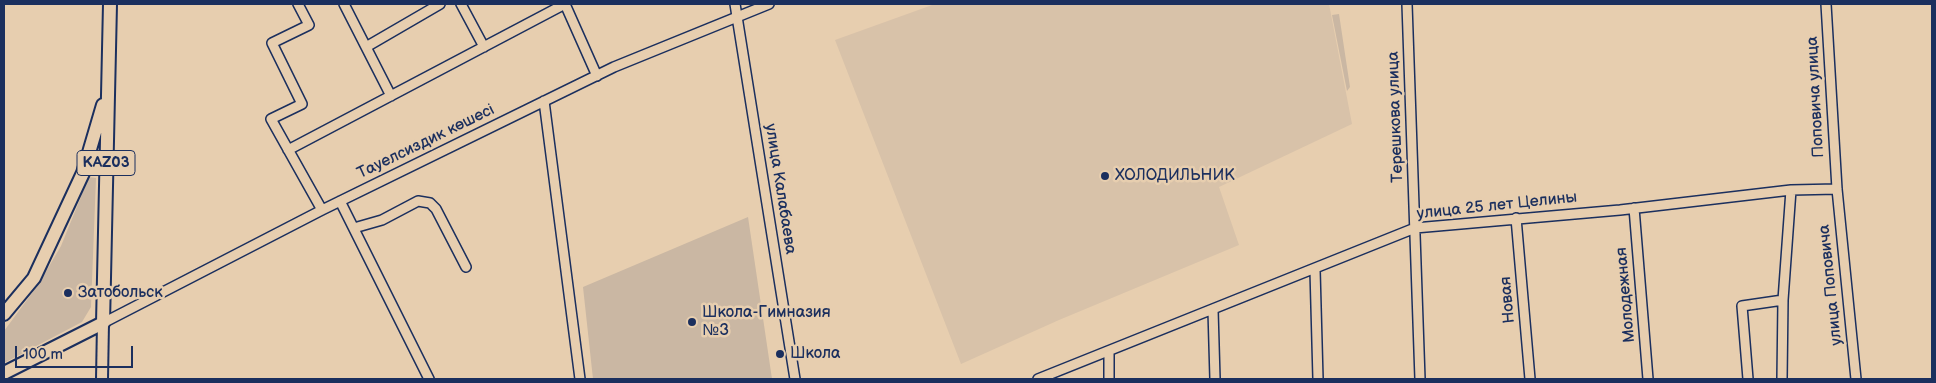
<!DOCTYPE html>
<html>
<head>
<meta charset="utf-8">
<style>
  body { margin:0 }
  #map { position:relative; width:1936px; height:383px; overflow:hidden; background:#e7ceaf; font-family:"Balsamiq Sans",sans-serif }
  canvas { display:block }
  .frame { position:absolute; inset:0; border:5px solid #1b2f5e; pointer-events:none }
  .scale { position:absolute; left:15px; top:346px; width:118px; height:22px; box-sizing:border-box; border:2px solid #1b2f5e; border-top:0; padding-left:6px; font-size:15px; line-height:18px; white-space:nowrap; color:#1b2f5e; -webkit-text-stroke:4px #e7ceaf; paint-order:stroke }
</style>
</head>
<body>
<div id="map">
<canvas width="1936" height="383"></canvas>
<div class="frame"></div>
<div class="scale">100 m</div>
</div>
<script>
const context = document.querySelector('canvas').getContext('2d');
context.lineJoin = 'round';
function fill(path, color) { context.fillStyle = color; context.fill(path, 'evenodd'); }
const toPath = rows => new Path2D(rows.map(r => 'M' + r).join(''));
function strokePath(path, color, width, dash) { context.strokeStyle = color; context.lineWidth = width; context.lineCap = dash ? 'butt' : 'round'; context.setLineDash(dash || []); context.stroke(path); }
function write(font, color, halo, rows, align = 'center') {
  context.font = font + ' "Balsamiq Sans",sans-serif'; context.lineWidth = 5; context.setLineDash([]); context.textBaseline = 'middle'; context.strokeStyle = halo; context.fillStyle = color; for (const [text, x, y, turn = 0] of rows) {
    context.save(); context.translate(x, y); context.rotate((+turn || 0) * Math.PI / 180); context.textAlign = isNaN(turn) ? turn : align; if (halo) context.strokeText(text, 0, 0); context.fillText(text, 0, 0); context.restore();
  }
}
fill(toPath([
  [935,4,1329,4,1352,124,1219,187,1239,245,1059,320,961,364,835,40]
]), '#d8c2a9');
fill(toPath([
  [1339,14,1350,87,1347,91,1332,15],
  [89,177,96,178,91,307,82,322,4,363,4,331,38,285,61,246],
  [748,217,772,379,593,379,583,287]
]), '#cab7a3');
const minor = toPath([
  [298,4,309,25,272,43,302,104,271,119,322,210],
  [344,4,391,96],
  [461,4,484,47],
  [735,4,795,379],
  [1407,4,1420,379],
  [1826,4,1837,189,1856,379],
  [366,47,440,4],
  [544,101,580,379],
  [288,150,565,4,597,76],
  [340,201,429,379],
  [1634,208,1648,379],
  [1516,218,1530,379],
  [354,228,382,220,418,201,430,203,436,209,466,267],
  [1315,270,1318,379],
  [1213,310,1215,379],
  [103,323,322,210,614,67,769,4],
  [1109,351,1109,379],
  [1038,379,1415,228,1620,210,1791,190,1837,189],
  [1748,379,1742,306,1783,300],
  [1782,379,1783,300,1791,190]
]);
const major = toPath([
  [102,379,103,323]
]);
const highway = toPath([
  [4,314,34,278,83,173,103,105],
  [4,373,103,323,110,4]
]);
strokePath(minor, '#1b2f5e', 12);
strokePath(major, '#1b2f5e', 14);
strokePath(highway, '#1b2f5e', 16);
strokePath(minor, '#e7ceaf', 9);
strokePath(major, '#e7ceaf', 10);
strokePath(highway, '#e7ceaf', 12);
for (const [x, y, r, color] of [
  [1105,176,5,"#1b2f5e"],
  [68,293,5,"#1b2f5e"],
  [692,322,5,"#1b2f5e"],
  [780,354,5,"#1b2f5e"]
]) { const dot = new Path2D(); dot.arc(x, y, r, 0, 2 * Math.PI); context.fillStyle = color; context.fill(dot); strokePath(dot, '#e7ceaf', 2); }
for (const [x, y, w] of [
  [106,163,58]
]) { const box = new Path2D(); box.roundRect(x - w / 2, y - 12.5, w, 25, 4); context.fillStyle = '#e7ceaf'; context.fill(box); strokePath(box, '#1b2f5e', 1); }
write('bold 15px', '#1b2f5e', null, [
  ["KАZ03",106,163]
]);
write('16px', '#1b2f5e', '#e7ceaf', [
  ["Поповича улица",1816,97,-93],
  ["Терешкова улица",1396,117,-92],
  ["Тауелсиздик көшесі",426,142,-26],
  ["улица Калабаева",780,189,81],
  ["улица 25 лет Целины",1497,206,-6],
  ["улица Поповича",1831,285,-96],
  ["Молодежная",1626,295,-95],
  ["Новая",1508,300,-95]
]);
write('16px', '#1b2f5e', '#e7ceaf', [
  ["ХОЛОДИЛЬНИК",1115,176],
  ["Затобольск",78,293],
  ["Школа-Гимназия",702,313],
  ["№3",702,331],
  ["Школа",790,354]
], 'left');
</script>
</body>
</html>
